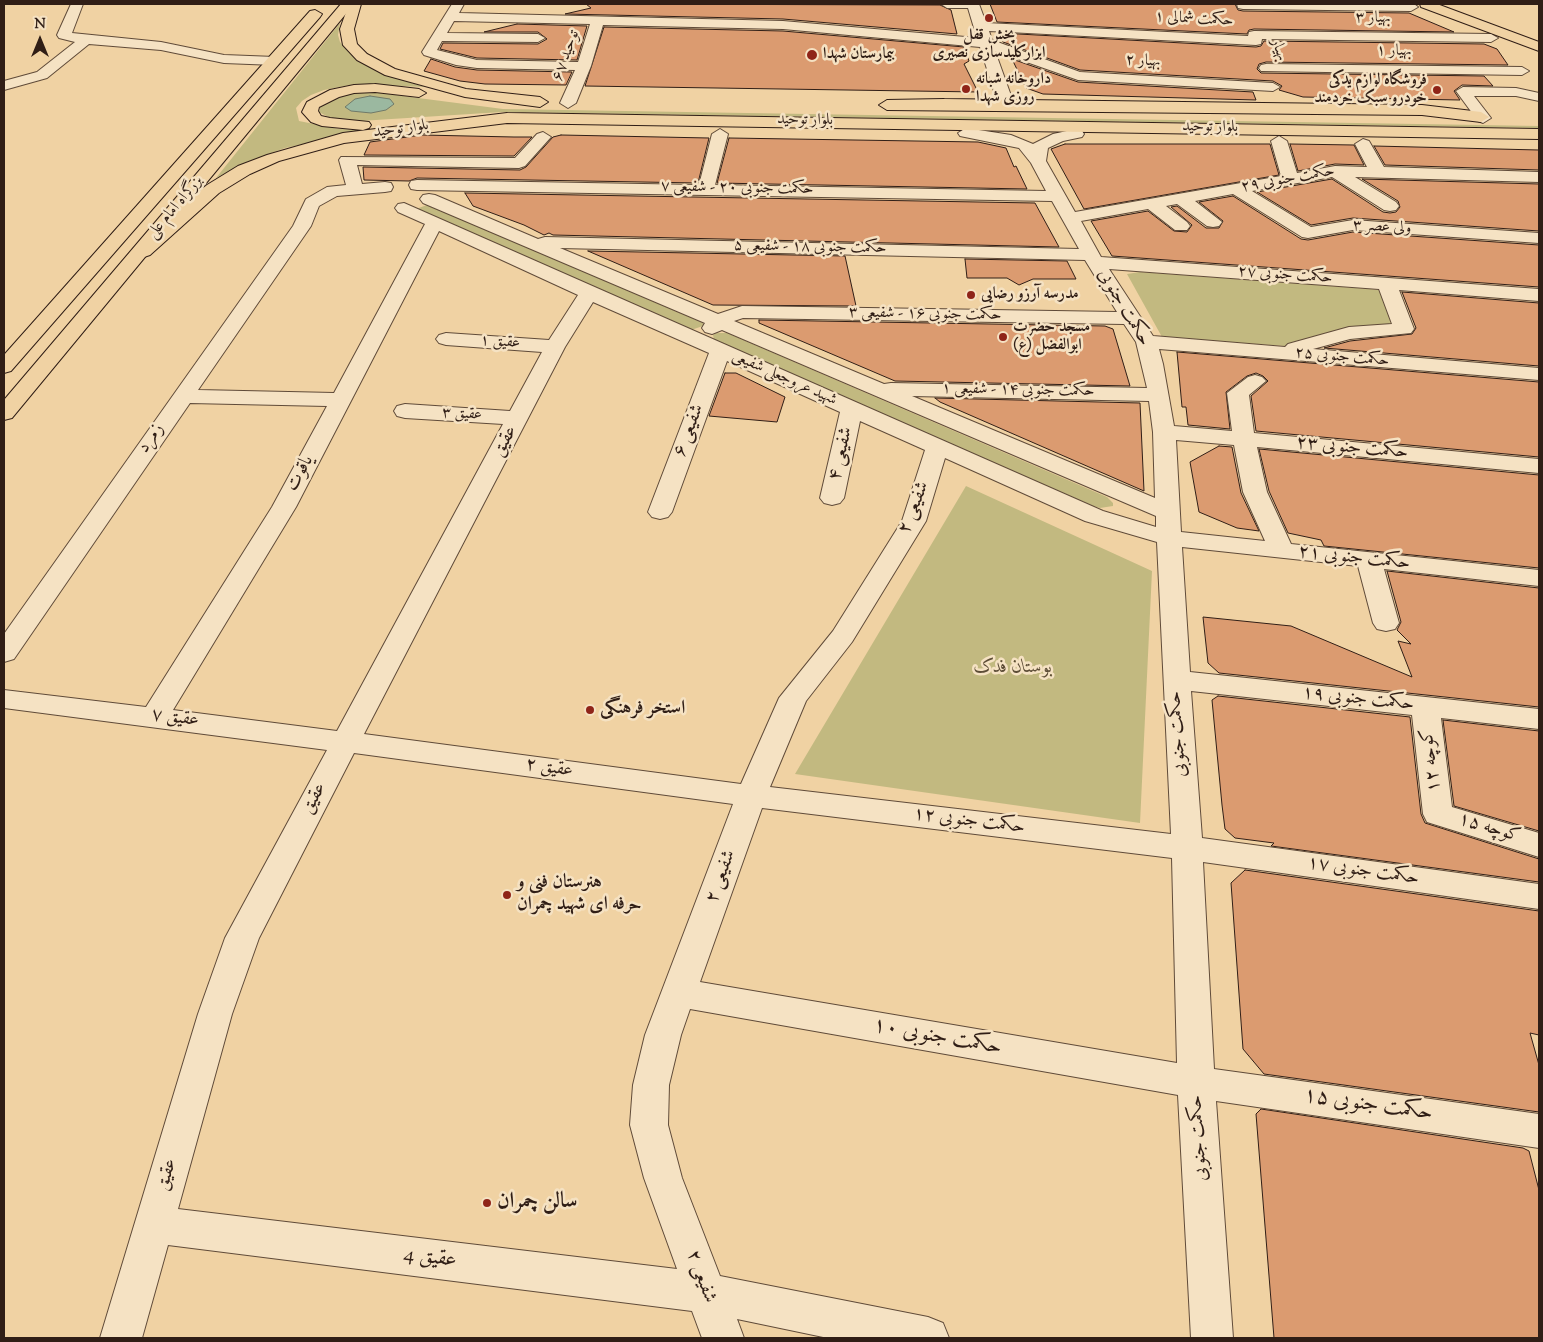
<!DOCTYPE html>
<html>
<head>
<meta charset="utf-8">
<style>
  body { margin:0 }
  #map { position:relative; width:1543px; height:1342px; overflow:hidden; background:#f0d2a3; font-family:"Sorts Mill Goudy",serif }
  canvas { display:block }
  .frame { position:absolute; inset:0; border:5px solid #301e16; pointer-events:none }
  .north { position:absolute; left:15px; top:15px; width:50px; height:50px; -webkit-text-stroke:4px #f5e2c3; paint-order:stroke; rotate:0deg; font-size:14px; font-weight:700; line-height:20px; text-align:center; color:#301e16 }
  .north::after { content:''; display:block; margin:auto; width:18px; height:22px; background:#301e16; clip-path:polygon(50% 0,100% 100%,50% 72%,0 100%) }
</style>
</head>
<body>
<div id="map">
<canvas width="1543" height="1342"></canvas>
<div class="frame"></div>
<div class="north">N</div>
</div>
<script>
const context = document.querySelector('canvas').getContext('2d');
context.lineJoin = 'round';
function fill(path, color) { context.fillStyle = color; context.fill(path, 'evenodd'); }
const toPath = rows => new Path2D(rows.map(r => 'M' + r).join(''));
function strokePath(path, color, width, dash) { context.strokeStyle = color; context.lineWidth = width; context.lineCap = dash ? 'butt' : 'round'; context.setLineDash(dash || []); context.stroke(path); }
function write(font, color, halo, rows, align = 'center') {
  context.font = font + ' "Sorts Mill Goudy",Amiri,serif'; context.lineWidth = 5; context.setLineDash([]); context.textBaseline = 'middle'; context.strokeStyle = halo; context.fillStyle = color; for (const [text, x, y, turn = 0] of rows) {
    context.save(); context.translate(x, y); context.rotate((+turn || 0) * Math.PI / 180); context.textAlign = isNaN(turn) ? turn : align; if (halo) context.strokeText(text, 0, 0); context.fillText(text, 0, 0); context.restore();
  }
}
fill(toPath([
  [340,23,338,35,340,42,356,59,382,74,425,87,355,84,324,90,311,95,302,101,296,108,299,121,339,129,368,130,285,148,247,162,216,178],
  [372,92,503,109,1539,126,1539,128,502,112,360,121,332,119,319,112,320,107,326,102,346,94],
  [427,205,701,322,704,324,703,326,691,330,416,209],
  [1140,272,1382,290,1393,332,1367,332,1311,348,1162,337,1127,274],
  [717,333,727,333,1107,497,1113,503,1113,506,1100,508,1093,506,714,340,713,335],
  [966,486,1152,571,1140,823,795,774]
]), '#c2b980');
const water = toPath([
  [370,96,390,99,394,104,386,110,371,113,351,111,345,107,355,99,370,96]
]);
fill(water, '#9bb8a0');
strokePath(water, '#707a69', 1);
const building = toPath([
  [586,4,940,5,951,10,957,34,783,19,565,14,591,8,586,4],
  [990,4,1235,4,1238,10,1243,11,1409,13,1454,32,1254,29,1249,30,1247,34,997,22,990,4],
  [517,24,587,26,577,60,477,58,440,49,443,43,538,44,547,39,538,32,484,32,517,24],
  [604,27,783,31,964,47,969,61,964,64,978,92,585,86,604,27],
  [1000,33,1256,47,1261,46,1264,41,1484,44,1497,49,1508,65,1266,62,1259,64,1257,69,1261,73,1484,76,1493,86,1462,85,1454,91,1460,100,1303,97,1279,90,1282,86,1273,81,1080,70,1003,42,1000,33],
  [431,59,455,67,477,70,572,72,566,85,485,84,460,81,424,71,431,59],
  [1012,59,1078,82,1253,92,1256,100,1043,94,1026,88,1012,59],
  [422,135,514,137,532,137,514,156,364,155,370,142,422,135],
  [561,135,709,138,698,183,417,178,409,181,364,180,363,167,520,170,526,167,553,137,561,135],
  [729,138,978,142,1006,148,1014,167,1016,166,1027,189,717,183,729,138],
  [1065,144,1270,144,1279,175,1084,209,1051,149,1065,144],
  [1290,144,1354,145,1364,165,1335,164,1298,171,1290,144],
  [1374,146,1539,150,1539,170,1385,165,1374,146],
  [1332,179,1383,212,1390,213,1396,212,1400,207,1398,201,1362,179,1539,184,1539,231,1353,218,1311,225,1257,192,1332,179],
  [465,193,1035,203,1059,247,553,235,549,233,544,235,524,225,473,206,465,193],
  [1233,196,1301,239,1308,240,1353,232,1539,245,1539,287,1112,256,1091,221,1148,211,1174,231,1187,232,1192,225,1171,207,1177,206,1206,228,1219,228,1223,221,1199,202,1233,196],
  [588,251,845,256,856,306,713,305,588,251],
  [965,259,1067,261,1076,279,1033,279,1019,285,1007,278,967,278,965,259],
  [1402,292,1539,303,1539,366,1324,348,1350,341,1412,334,1416,328,1402,292],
  [759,320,1105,326,1113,329,1130,386,895,381,759,323,759,320],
  [1177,352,1539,382,1539,457,1256,431,1251,396,1268,381,1263,376,1256,373,1247,376,1226,392,1230,429,1188,425,1186,407,1182,407,1177,352],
  [725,373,736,373,785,397,777,422,709,416,725,373],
  [935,398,1140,403,1144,491,940,402,935,398],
  [1219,446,1232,447,1241,493,1259,531,1237,528,1199,512,1190,462,1219,446],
  [1259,449,1539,475,1539,568,1324,546,1321,540,1288,533,1269,491,1259,449],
  [1387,571,1539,588,1539,707,1219,673,1208,663,1203,617,1291,626,1412,677,1398,641,1411,644,1397,630,1401,622,1387,571],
  [1218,696,1410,717,1421,814,1425,823,1539,859,1539,882,1271,846,1274,843,1235,838,1225,829,1222,805,1212,700,1218,696],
  [1443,720,1539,731,1539,831,1454,806,1443,720],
  [1245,870,1539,911,1539,1035,1530,1033,1539,1065,1539,1112,1264,1074,1243,1049,1231,883,1245,870],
  [1261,1109,1523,1148,1529,1151,1539,1190,1539,1338,1274,1338,1256,1114,1261,1109]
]);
fill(building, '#db9b70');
strokePath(building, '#301e16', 1);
const minor = toPath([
  [71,4,83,4,72,33,161,42,224,55,275,57,282,61,275,65,224,63,161,50,89,44,47,78,4,90,4,81,37,72,75,42,59,38,57,35,71,4],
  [452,4,464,4,459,13,783,21,977,38,968,8,947,8,941,4,979,4,986,23,1248,36,1249,32,1254,31,1491,34,1498,38,1491,42,1262,39,1261,44,1256,45,989,31,992,40,1080,72,1273,83,1280,87,1273,91,1078,80,995,51,1014,104,1006,109,998,104,980,47,783,29,603,25,591,66,576,103,568,108,560,103,575,70,477,68,456,65,424,55,422,52,452,4],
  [454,21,590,24,578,62,477,60,437,50,442,41,538,42,545,38,538,34,447,33,454,21],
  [1237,4,1414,4,1418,7,1411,11,1243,9,1238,8,1237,4],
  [1266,64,1522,67,1529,71,1522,75,1261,71,1259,68,1261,65,1266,64],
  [1463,87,1516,88,1539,93,1539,101,1516,96,1474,96,1491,118,1483,123,1478,121,1456,91,1463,87],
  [966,128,1011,135,1033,144,1053,134,1076,129,1082,131,1084,134,1082,137,1063,141,1048,148,1046,161,1075,212,1281,176,1271,141,1279,136,1287,141,1297,173,1335,166,1367,167,1355,144,1363,139,1369,141,1384,167,1539,172,1539,182,1355,177,1396,202,1399,206,1396,210,1390,211,1384,210,1332,177,1252,191,1311,227,1353,220,1539,233,1539,243,1353,230,1308,238,1302,237,1233,194,1195,201,1222,222,1219,226,1213,227,1207,226,1177,204,1166,206,1187,222,1190,226,1187,230,1175,230,1148,209,1081,221,1101,257,1539,289,1539,301,1399,290,1414,329,1411,333,1350,339,1313,349,1539,368,1539,380,1159,349,1163,364,1174,426,1232,431,1227,393,1248,377,1255,375,1262,377,1266,381,1249,395,1254,433,1539,459,1539,473,1257,447,1267,492,1291,544,1539,570,1539,586,1384,569,1399,623,1395,629,1386,631,1377,629,1373,623,1358,566,1182,547,1190,672,1539,709,1539,729,1441,718,1452,807,1539,833,1539,857,1427,822,1423,814,1412,715,1191,691,1202,838,1539,884,1539,909,1203,862,1214,1069,1539,1114,1539,1148,1216,1101,1233,1338,1191,1338,1178,1095,690,1009,681,1035,669,1085,668,1125,682,1178,720,1276,928,1317,943,1323,949,1338,828,1338,737,1319,744,1338,702,1338,692,1311,168,1245,142,1338,100,1338,198,1014,225,938,327,750,4,708,4,690,146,707,272,507,327,406,190,403,14,659,4,662,4,634,293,226,306,199,327,187,346,185,339,160,341,157,515,158,537,134,543,132,551,137,525,166,519,168,357,165,362,184,385,182,391,183,393,187,391,191,385,192,337,196,319,206,311,226,198,390,334,393,425,224,398,212,395,208,398,204,404,203,1103,511,1156,527,1156,516,722,330,712,334,705,332,702,328,705,323,423,203,420,199,423,195,429,194,435,195,538,239,545,237,1079,249,1052,201,417,190,411,189,409,185,411,181,417,180,699,185,712,134,720,129,728,134,715,185,1046,191,1031,163,1019,148,960,136,958,133,966,128],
  [439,231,578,295,549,340,446,333,439,335,436,339,439,343,446,345,542,352,510,411,405,404,397,406,394,411,397,416,405,418,503,424,337,731,173,710,296,507,439,231],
  [560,248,1085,260,1117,312,742,306,718,314,560,248],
  [1109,269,1379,289,1392,324,1349,327,1288,344,1285,347,1153,336,1109,269],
  [593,302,709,353,648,512,652,517,660,519,668,517,672,512,727,361,840,412,820,498,824,503,832,505,840,503,844,498,860,421,925,450,902,521,833,631,779,698,741,784,364,734,565,347,593,302],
  [743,318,1124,324,1136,342,1147,388,891,383,884,384,734,321,743,318],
  [912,396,1149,401,1153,432,1155,498,912,396],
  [1176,440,1234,445,1243,492,1265,541,1181,532,1176,440],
  [945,458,1085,521,1157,542,1171,834,770,787,806,701,852,642,926,521,945,458],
  [354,753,733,804,645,1035,633,1085,630,1125,644,1178,677,1269,178,1209,232,1014,259,938,354,753],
  [762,808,1172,858,1177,1063,700,982,762,808]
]);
const major = toPath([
  [349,4,361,4,354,29,357,44,367,54,395,69,466,89,540,97,548,102,540,107,465,97,385,75,357,60,343,45,340,29,349,4],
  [1420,4,1437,4,1539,42,1539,51,1421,7,1420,4],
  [375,84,419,89,426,93,419,97,375,92,354,93,339,97,319,107,318,111,321,116,330,118,369,122,371,125,369,128,363,130,322,126,311,122,302,112,307,102,330,90,354,85,375,84],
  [944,99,1422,105,1481,112,1489,117,1481,122,1422,115,887,110,879,105,887,100,944,99],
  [507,113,1539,129,1539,139,507,123,344,143,279,161,250,174,219,193,150,255,144,257,138,255,135,251,180,207,207,185,238,166,267,155,343,133,507,113]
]);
const highway = toPath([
  [341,4,354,4,12,418,4,420,4,400,341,4],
  [315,10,322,14,320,17,11,371,4,373,4,355,310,11,315,10]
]);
strokePath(minor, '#604b39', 2);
strokePath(major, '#301e16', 2);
strokePath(highway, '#301e16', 2);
fill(minor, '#f5e2c3');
fill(major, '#f0d2a3');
fill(highway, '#f0d2a3');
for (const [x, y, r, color] of [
  [989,18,5,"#8f2418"],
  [812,55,6,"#8f2418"],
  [966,89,5,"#8f2418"],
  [1437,90,5,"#8f2418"],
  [971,295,5,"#8f2418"],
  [1003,337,5,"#8f2418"],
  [590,710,5,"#8f2418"],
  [507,895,5,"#8f2418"],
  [487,1203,5,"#8f2418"]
]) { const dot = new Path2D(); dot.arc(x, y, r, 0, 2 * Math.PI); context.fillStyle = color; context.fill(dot); strokePath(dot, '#f5e2c3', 2); }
write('16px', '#301e16', '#f5e2c3', [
  ["بهیار ۳",1373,19,1],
  ["حکمت شمالی ۱",1194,20,3],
  ["بهیار",1278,50,70],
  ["بهیار ۱",1394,52,1],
  ["توحید ۶۷",567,56,-70],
  ["بهیار ۲",1143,62,3],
  ["بلوار توحید",805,121,1],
  ["بلوار توحید",1210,128,1],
  ["بلوار توحید",401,130,-8],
  ["حکمت جنوبی ۲۹",1288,180,-10],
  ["حکمت جنوبی ۲۰ - شفیعی ۷",737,189,1],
  ["بزرگراه امام علی",176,208,-50],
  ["ولی عصر ۳",1382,228,3],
  ["حکمت جنوبی ۱۸ - شفیعی ۵",810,248,1],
  ["حکمت جنوبی ۲۷",1285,276,4],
  ["حکمت جنوبی ۱۶ - شفیعی ۳",925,315,1],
  ["عقیق ۱",500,343,4],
  ["حکمت جنوبی ۲۵",1342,358,5],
  ["شهید عروجعلی شفیعی",784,379,24],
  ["حکمت جنوبی ۱۴ - شفیعی ۱",1018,391,1],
  ["عقیق ۳",462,415,3]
]);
write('bold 16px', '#301e16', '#f5e2c3', [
  ["پخش قفل",989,36,"center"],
  ["ابزارکلیدسازی نصیری",989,54,"center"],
  ["بیمارستان شهدا",823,55],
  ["داروخانه شبانه",976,80],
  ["روزی شهدا",976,98],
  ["فروشگاه لوازم یدکی",1427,81,"right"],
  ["خودرو سبک خردمند",1427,99,"right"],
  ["مدرسه آرزو رضایی",981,295],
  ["مسجد حضرت",1013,328],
  ["ابوالفضل (ع)",1013,346]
], 'left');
write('19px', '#301e16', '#f5e2c3', [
  ["حکمت جنوبی",1123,308,59],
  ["شفیعی ۶",690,431,-69],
  ["زمرد",152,439,-55],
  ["عقیق",506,442,-62],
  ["حکمت جنوبی ۲۳",1352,449,5],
  ["شفیعی ۴",842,454,-77],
  ["یاقوت",301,474,-62],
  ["شفیعی ۲",915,508,-68],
  ["حکمت جنوبی ۲۱",1354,559,6],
  ["حکمت جنوبی ۱۹",1358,700,6],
  ["عقیق ۷",175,719,7],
  ["حکمت جنوبی",1179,734,-94],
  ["کوچه ۱۲",1432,760,-97],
  ["عقیق ۲",549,769,8],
  ["عقیق",315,799,-62],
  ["حکمت جنوبی ۱۲",969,822,7],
  ["کوچه ۱۵",1489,829,17],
  ["حکمت جنوبی ۱۷",1363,872,8],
  ["شفیعی ۲",722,877,-70],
  ["حکمت جنوبی",1200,1138,-94],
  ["عقیق",168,1175,-74],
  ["شفیعی ۲",700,1277,70]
]);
write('italic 19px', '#5c4c36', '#f5e2c3', [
  ["بوستان فدک",1013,669]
]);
write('bold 19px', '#301e16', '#f5e2c3', [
  ["استخر فرهنگی",600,710],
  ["هنرستان فنی و",517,884],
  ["حرفه ای شهید چمران",517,906]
], 'left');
write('22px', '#301e16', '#f5e2c3', [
  ["حکمت جنوبی ۱۰",937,1038,10],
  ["حکمت جنوبی ۱۵",1368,1106,8],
  ["عقیق 4",430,1259,7]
]);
write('bold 22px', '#301e16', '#f5e2c3', [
  ["سالن چمران",497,1203]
], 'left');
</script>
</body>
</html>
